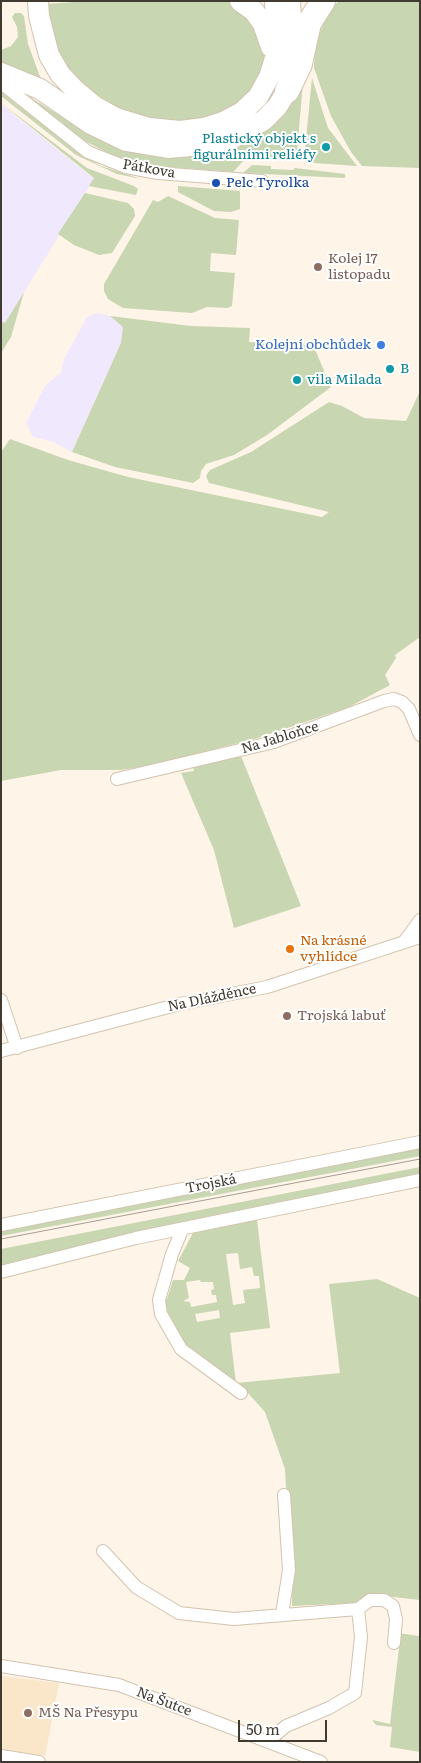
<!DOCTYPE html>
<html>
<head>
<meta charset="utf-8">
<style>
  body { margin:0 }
  #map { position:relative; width:421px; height:1763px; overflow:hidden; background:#fef4e7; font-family:Literata,serif }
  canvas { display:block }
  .frame { position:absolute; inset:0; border:2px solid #403a31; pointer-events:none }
  .scale { position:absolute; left:238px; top:1720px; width:89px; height:22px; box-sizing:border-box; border:2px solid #403a31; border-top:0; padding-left:6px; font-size:15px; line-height:18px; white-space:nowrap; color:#403a31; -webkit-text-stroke:4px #fff; paint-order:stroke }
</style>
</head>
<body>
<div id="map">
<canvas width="421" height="1763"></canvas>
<div class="frame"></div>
<div class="scale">50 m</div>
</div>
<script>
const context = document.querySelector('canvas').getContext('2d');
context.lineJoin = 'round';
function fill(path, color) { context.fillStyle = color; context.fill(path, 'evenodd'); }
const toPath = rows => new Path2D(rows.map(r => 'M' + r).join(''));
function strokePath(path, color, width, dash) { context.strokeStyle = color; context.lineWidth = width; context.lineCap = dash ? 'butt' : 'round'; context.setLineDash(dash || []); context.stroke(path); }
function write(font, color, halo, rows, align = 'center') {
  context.font = font + ' Literata,serif'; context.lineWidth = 4; context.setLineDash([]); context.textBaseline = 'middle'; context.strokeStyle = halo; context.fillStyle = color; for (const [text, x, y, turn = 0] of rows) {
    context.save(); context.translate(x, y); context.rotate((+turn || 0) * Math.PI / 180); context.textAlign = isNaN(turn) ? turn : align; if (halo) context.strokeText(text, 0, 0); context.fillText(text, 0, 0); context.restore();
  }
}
fill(toPath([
  [1,1676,59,1683,45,1756,1,1749]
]), '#fae6c9');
fill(toPath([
  [1,104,94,179,5,323,1,321],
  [97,313,110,316,123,327,121,343,72,452,51,441,33,437,26,423,45,386,61,372,64,359,87,317]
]), '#f0e8fd');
fill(toPath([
  [90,1,226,1,234,4,248,14,265,53,260,76,252,90,240,103,208,119,170,122,151,119,117,107,88,89,67,66,56,47,45,4],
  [339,1,420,1,420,168,362,166,351,152,331,116,314,68,315,45,328,11],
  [15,13,21,13,24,16,28,44,42,82,1,66,1,50,11,46,18,37,17,27,12,17],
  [305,61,297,151,294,157,287,161,248,156,233,172,146,165,116,157,79,138,25,94,96,138,119,148,144,154,197,156,228,148],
  [312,78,328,128,357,166,314,163,307,157,305,149],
  [1,92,81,155,101,166,141,179,117,174,76,155,1,96],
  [1,103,87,168,134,186,138,189,136,195,89,186,94,178],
  [252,165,271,166,271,169,293,170,295,168,345,174,345,178,243,173],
  [178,186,240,191,240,209,231,212,214,211,178,192],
  [85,193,128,203,134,209,135,216,112,253,99,255,74,245,58,234],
  [168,196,215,218,239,220,236,255,211,253,210,271,235,273,232,306,227,308,207,307,192,313,123,308,108,299,104,291,104,284,153,200,158,202],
  [24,292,11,337,1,353,1,321,5,323],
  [110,316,191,326,250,328,249,342,313,345,331,387,267,435,234,455,206,464,201,471,200,478,193,483,115,467,72,452,121,343,123,327],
  [420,391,420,637,395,655,396,658,385,675,390,685,349,707,258,738,151,765,121,770,61,770,1,781,1,452,10,439,68,460,128,477,322,517,329,512,209,483,206,476,210,470,251,452,329,402,342,406,364,418,406,421],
  [241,756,301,906,234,928,214,850,181,773,194,771,193,766],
  [420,1148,420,1156,1,1236,1,1229],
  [420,1167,420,1176,1,1268,1,1249],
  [257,1220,270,1328,230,1333,236,1383,340,1373,329,1284,377,1279,420,1298,420,1600,376,1595,353,1603,292,1606,293,1525,288,1525,285,1469,265,1412,247,1392,187,1346,160,1301,167,1299,173,1280,184,1280,190,1268,178,1261,194,1231],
  [238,1253,240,1269,252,1267,254,1276,259,1276,260,1288,243,1290,245,1303,233,1305,226,1254],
  [200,1280,201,1282,213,1282,214,1289,211,1290,212,1295,216,1295,217,1302,191,1307,190,1302,183,1301,189,1298,186,1282],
  [219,1310,220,1318,197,1322,195,1314],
  [420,1628,420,1752,390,1747,392,1727,376,1725,372,1720,390,1724,399,1648,398,1633,419,1636]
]), '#c8d6b2');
const street = toPath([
  [1,83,88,152,126,167,158,173,262,181],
  [117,779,274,742,384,701,394,699,402,702,409,709,420,735],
  [404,942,420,920],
  [1,1000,17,1048],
  [1,1051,180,1004,267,987,420,937],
  [1,1225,420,1142],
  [182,1230,172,1254,159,1300,161,1314,181,1349,241,1393],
  [1,1272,136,1238,420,1180],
  [103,1551,136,1587,179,1613,234,1619,358,1609,361,1637,355,1693,329,1708,286,1726,268,1741],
  [358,1609,370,1600,384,1600,393,1606,396,1619,394,1643],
  [282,1614,289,1570,284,1495],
  [1,1666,119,1685,321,1762],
  [1,1756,39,1762]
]);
const primary = toPath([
  [38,1,39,16,49,55,60,74,75,90,94,106,116,118,149,128,180,131,204,128,223,122,242,112,258,97,269,77,277,52,275,1],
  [240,1,254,11,263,24,271,47],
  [1,73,40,89,91,124,126,141,168,148,214,144,233,138,264,120,277,107,287,91,293,53,290,1]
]);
const highway = toPath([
  [287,91,300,64,309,23,323,1]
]);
strokePath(street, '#d2c3ae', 14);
strokePath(primary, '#d2c3ae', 22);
strokePath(highway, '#d2c3ae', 26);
strokePath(street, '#fff', 12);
strokePath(primary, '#fff', 20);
strokePath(highway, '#fff', 24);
strokePath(toPath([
  [1,1239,420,1159]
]), '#a69e93', 1);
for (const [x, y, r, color] of [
  [326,147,5,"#0f9aa8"],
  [216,183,5,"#1a4fb4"],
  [318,267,5,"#8d6e63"],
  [381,345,5,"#3f7fe0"],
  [390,369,5,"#0f9aa8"],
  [297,380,5,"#0f9aa8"],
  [290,949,5,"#e8710a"],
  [287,1016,5,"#8d6e63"],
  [28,1713,5,"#8d6e63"]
]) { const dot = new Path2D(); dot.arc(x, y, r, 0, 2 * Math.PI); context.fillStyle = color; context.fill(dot); strokePath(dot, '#fff', 2); }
write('14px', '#0d838f', '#fff', [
  ["Plastický objekt s",316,139,"right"],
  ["figurálními reliéfy",316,155,"right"],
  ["B",400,369],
  ["vila Milada",307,380]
], 'left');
write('14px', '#403a31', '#fff', [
  ["Pátkova",149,169,10],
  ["Na Jabloňce",280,738,-17],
  ["Na Dlážděnce",212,998,-12],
  ["Trojská",211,1184,-11],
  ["Na Šutce",164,1702,21]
]);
write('14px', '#164399', '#fff', [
  ["Pelc Tyrolka",226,183]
], 'left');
write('14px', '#785e54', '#fff', [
  ["Kolej 17",328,259],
  ["listopadu",328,275],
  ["Trojská labuť",297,1016],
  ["MŠ Na Přesypu",38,1713]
], 'left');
write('14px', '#366cbe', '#fff', [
  ["Kolejní obchůdek",371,345]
], 'right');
write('14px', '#c56008', '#fff', [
  ["Na krásné",300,941],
  ["vyhlídce",300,957]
], 'left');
</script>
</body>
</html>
